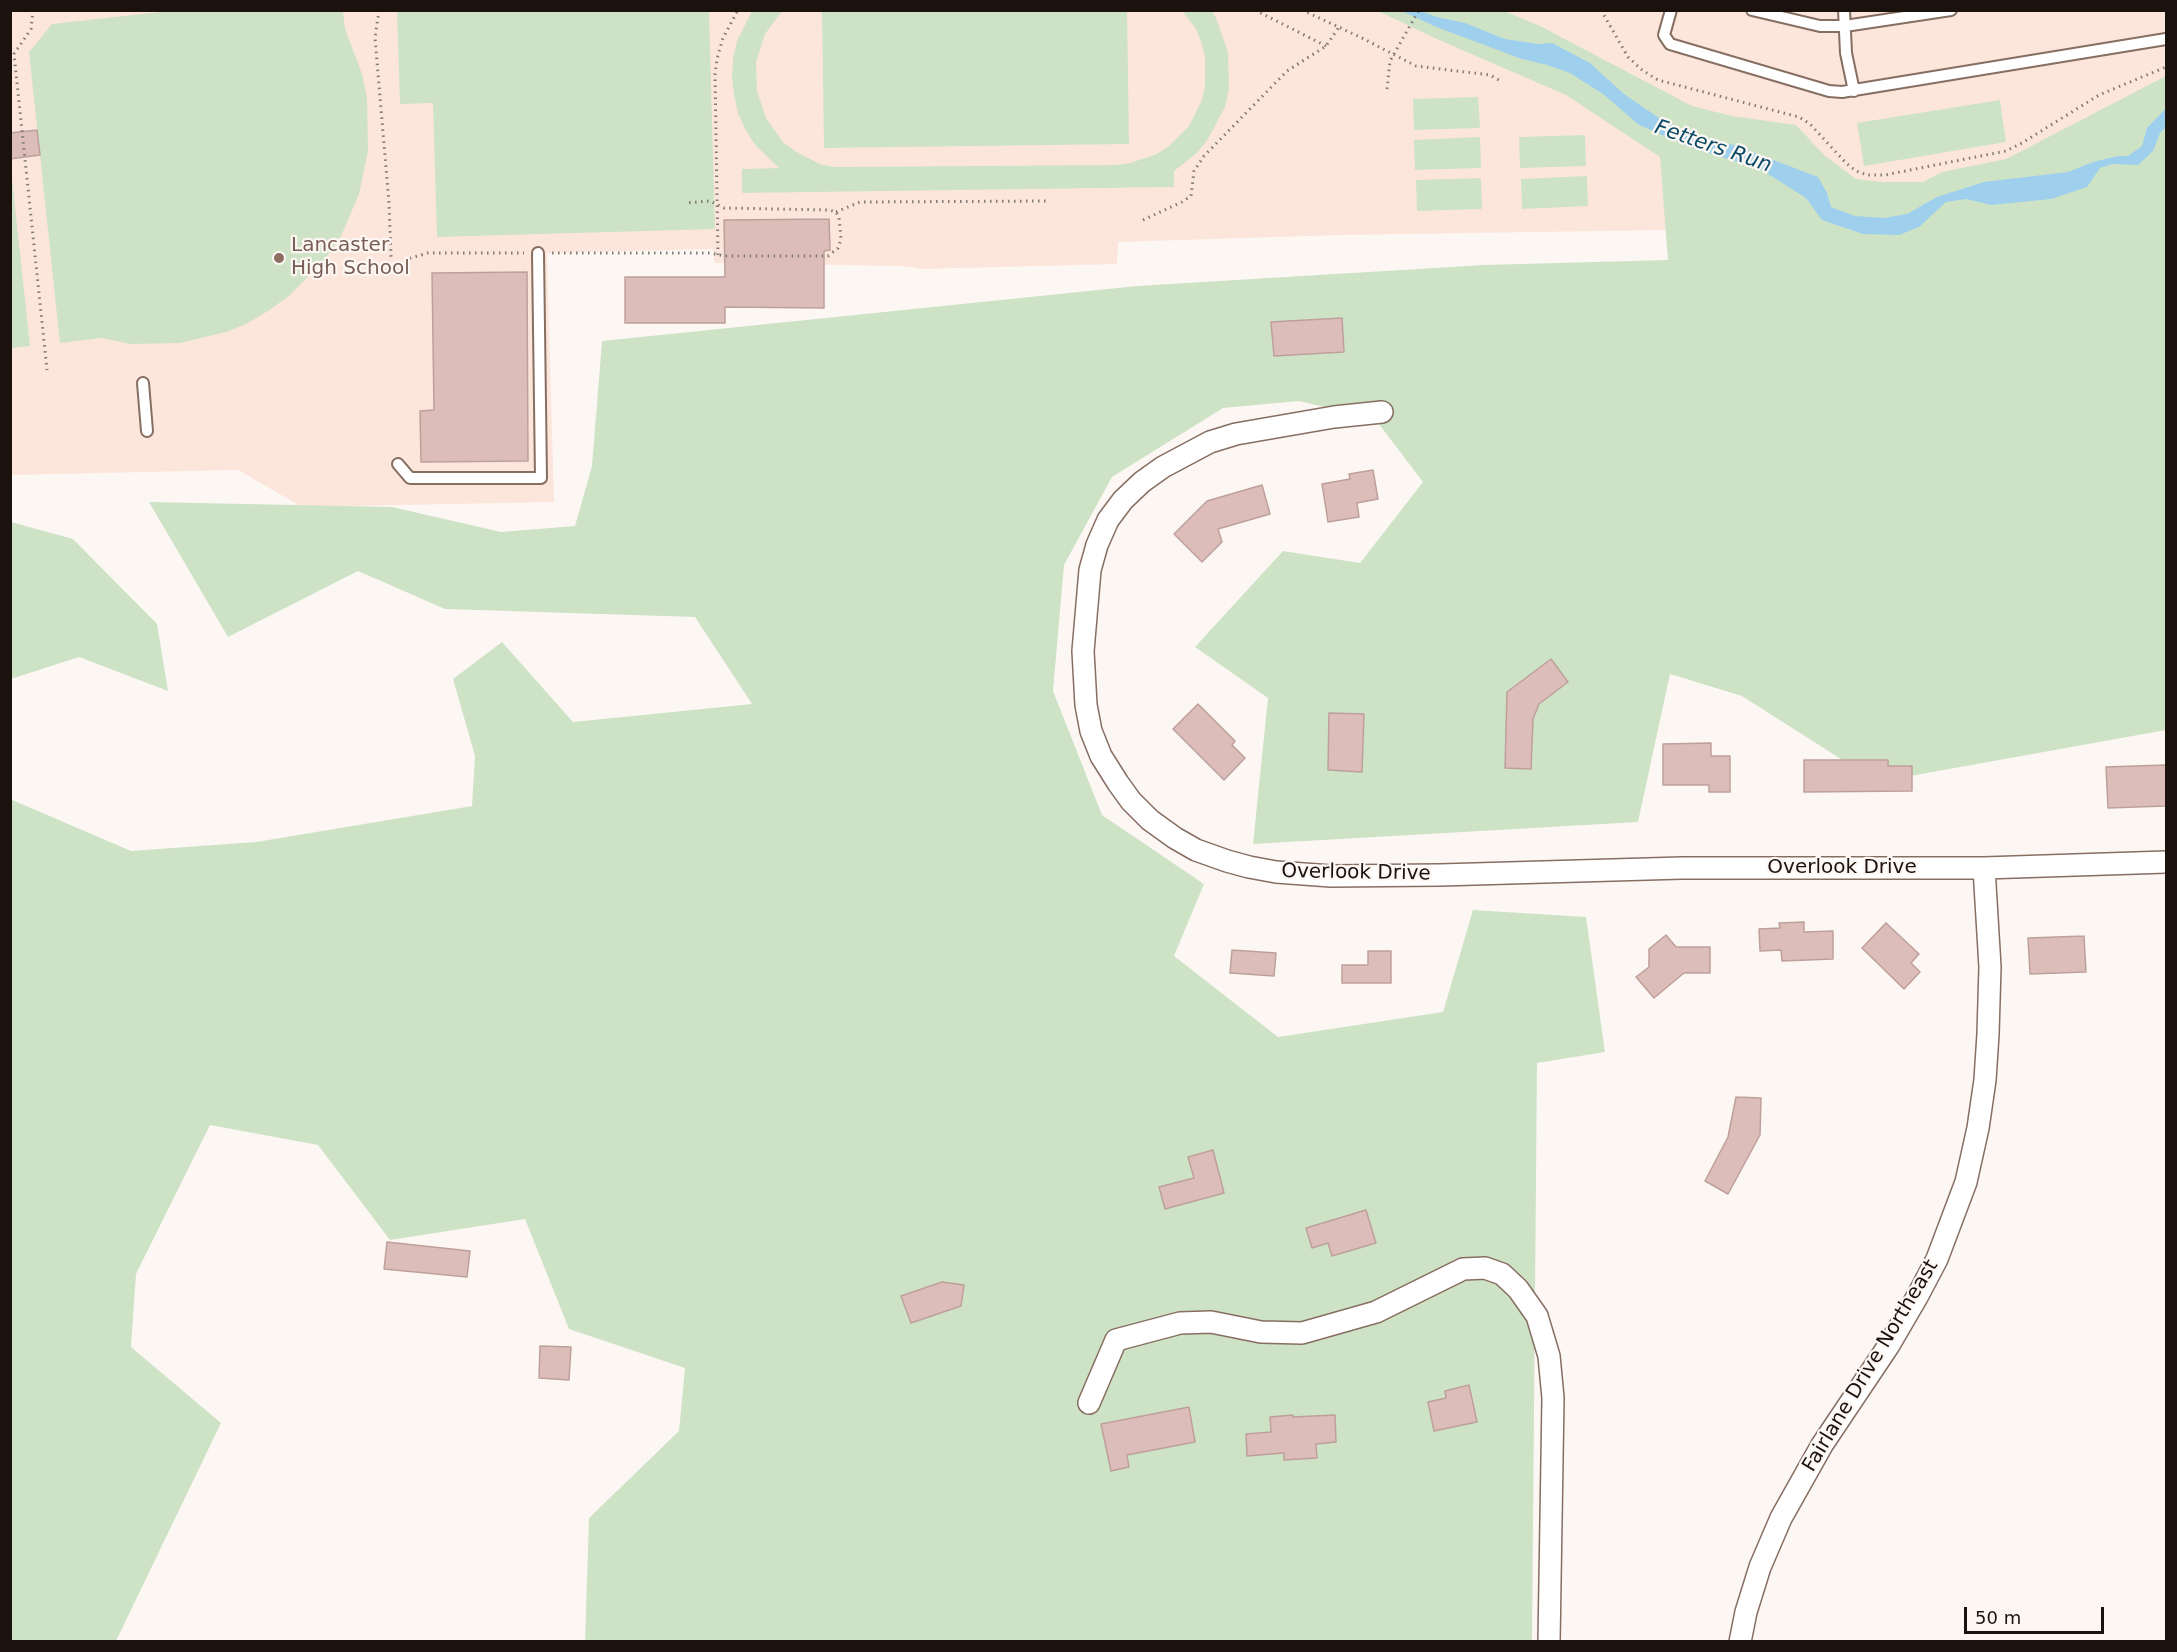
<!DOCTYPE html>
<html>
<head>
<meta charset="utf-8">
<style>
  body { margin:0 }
  #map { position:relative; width:2177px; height:1652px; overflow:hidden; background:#fdf7f4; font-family:"DejaVu Sans",sans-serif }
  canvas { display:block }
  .frame { position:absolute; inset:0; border:12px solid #1b120d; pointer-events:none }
  .scale { position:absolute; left:1964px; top:1607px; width:140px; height:27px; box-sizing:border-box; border:3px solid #1b120d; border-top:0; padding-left:8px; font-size:18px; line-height:21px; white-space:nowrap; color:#1b120d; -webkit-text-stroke:4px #fdf7f4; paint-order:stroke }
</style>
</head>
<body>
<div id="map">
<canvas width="2177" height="1652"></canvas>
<div class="frame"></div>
<div class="scale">50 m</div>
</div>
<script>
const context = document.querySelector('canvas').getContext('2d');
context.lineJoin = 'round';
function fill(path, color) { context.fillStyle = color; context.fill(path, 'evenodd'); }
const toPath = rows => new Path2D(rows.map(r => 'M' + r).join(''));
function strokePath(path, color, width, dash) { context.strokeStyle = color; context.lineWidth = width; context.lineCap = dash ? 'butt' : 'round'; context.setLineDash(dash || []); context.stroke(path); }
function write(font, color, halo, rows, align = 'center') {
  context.font = font + ' "DejaVu Sans",sans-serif'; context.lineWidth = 4.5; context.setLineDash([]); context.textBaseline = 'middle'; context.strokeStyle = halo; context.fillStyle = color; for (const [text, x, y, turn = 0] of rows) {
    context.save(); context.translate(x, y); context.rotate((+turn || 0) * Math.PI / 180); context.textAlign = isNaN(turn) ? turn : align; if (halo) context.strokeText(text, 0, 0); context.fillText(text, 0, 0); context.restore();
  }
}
fill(toPath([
  [10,11,2166,11,2166,124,1801,228,1340,235,1118,242,1117,264,921,269,902,266,714,263,713,249,547,253,554,502,302,507,238,470,11,475]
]), '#fce6db');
fill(toPath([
  [178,10,343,11,345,29,362,74,367,98,368,151,359,194,341,236,325,259,289,296,268,311,246,324,226,332,180,343,131,344,102,338,60,343,29,52,52,24],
  [952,10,1127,11,1129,144,824,148,822,12],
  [397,11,709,11,715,229,437,237,433,103,400,104],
  [752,11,782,11,765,34,756,62,757,91,766,118,783,142,795,151,820,164,835,167,1115,165,1130,163,1157,154,1169,146,1189,126,1202,100,1205,85,1205,57,1201,42,1196,29,1182,11,1212,11,1216,18,1228,52,1229,89,1225,107,1208,139,1197,153,1174,171,1174,187,742,193,742,169,779,168,755,145,745,129,738,113,734,95,732,77,733,59,737,41],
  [1378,11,1504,11,1540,26,1692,106,1732,116,1796,125,1824,155,1856,179,1882,182,1923,182,1942,172,2006,159,2166,76,2166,730,1877,782,1742,696,1670,674,1638,822,1253,844,1268,698,1195,647,1283,551,1360,563,1423,482,1375,419,1299,401,1223,408,1112,477,1064,565,1053,691,1102,815,1204,884,1174,956,1278,1037,1443,1012,1473,910,1586,917,1605,1052,1537,1063,1532,1641,585,1641,589,1518,679,1431,685,1368,569,1329,525,1219,390,1240,318,1145,210,1125,136,1274,131,1347,221,1423,116,1641,11,1641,10,799,131,851,256,842,472,806,475,756,453,679,502,642,573,722,752,704,695,617,445,609,358,571,228,637,149,502,392,507,501,532,575,526,592,466,602,341,1137,286,1484,265,1668,260,1660,157,1566,95,1439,40],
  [1478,97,1480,128,1414,130,1413,99],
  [2000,100,2006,142,1864,166,1857,123],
  [1585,135,1586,166,1520,168,1519,137],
  [1480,137,1481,168,1415,170,1414,140],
  [10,160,30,346,11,348,10,348],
  [1587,176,1588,206,1522,209,1521,179],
  [1481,178,1482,209,1417,211,1416,180],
  [11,522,73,539,157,624,168,691,79,657,11,679]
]), '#cee3c6');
fill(toPath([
  [1402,11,1421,11,1437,17,1465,23,1505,39,1538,44,1552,43,1590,63,1624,94,1659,118,1690,134,1734,145,1818,177,1827,193,1831,207,1855,216,1884,218,1907,214,1937,197,1984,182,2068,172,2093,162,2118,156,2128,156,2142,146,2147,128,2166,108,2166,127,2160,133,2153,151,2138,165,2113,164,2100,168,2087,187,2051,199,1991,205,1966,199,1946,202,1919,227,1899,235,1863,234,1822,220,1806,198,1760,169,1690,147,1639,125,1603,94,1570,73,1547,65,1522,59,1434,26]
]), '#9ed0ed');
const building = toPath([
  [37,130,40,155,10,159,10,133,37,130],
  [829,219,830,250,824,251,824,308,725,307,725,323,625,323,625,277,725,277,724,220,829,219],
  [527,272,528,461,421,462,420,411,434,410,432,273,527,272],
  [1342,318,1344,352,1274,356,1271,322,1342,318],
  [1373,470,1378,499,1357,503,1359,517,1328,522,1322,484,1350,479,1349,474,1373,470],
  [1262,485,1270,514,1218,529,1222,542,1202,562,1174,534,1207,501,1262,485],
  [1551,659,1568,682,1539,704,1533,719,1531,769,1505,768,1507,692,1551,659],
  [1198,704,1235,741,1232,745,1245,758,1224,780,1173,729,1198,704],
  [1329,713,1364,714,1362,772,1328,770,1329,713],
  [1711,743,1711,756,1730,756,1730,792,1709,792,1709,785,1663,785,1663,744,1711,743],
  [1804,760,1888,760,1888,766,1912,766,1912,791,1804,792,1804,760],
  [2166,765,2166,806,2108,808,2106,767,2166,765],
  [1804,922,1804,932,1833,931,1833,959,1782,961,1781,950,1760,951,1759,929,1780,928,1779,923,1804,922],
  [1886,923,1919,954,1911,963,1920,972,1904,989,1862,948,1886,923],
  [1666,935,1676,947,1710,947,1710,973,1684,973,1654,998,1636,977,1649,967,1649,949,1666,935],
  [2084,936,2086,972,2030,974,2028,938,2084,936],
  [1232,950,1276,953,1274,976,1230,973,1232,950],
  [1368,951,1391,951,1391,983,1342,983,1342,965,1368,965,1368,951],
  [1736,1097,1761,1098,1760,1135,1728,1194,1705,1181,1728,1137,1736,1097],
  [1213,1150,1224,1193,1165,1209,1159,1187,1194,1178,1188,1157,1213,1150],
  [1366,1210,1376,1243,1332,1256,1328,1243,1312,1248,1306,1228,1366,1210],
  [387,1242,470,1251,467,1277,384,1269,387,1242],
  [942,1282,964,1285,961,1306,911,1323,901,1296,942,1282],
  [540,1346,571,1347,569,1380,539,1378,540,1346],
  [1469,1385,1477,1422,1434,1431,1428,1402,1446,1398,1445,1391,1469,1385],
  [1189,1407,1195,1442,1127,1455,1129,1467,1111,1471,1101,1424,1189,1407],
  [1293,1415,1293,1417,1335,1415,1336,1442,1316,1444,1317,1458,1284,1460,1284,1453,1247,1456,1246,1434,1271,1432,1270,1417,1293,1415]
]);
fill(building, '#dcbdb9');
strokePath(building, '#bea09b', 1.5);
const lane = toPath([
  [1671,10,1664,35,1670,44,1829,91,1842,92,2166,39],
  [1752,10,1820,26,1845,26,1951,10],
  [1844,10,1846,53,1854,91],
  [143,383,147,431],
  [398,464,410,478,541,478,538,253]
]);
const street = toPath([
  [1382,412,1334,417,1236,434,1210,442,1163,467,1142,482,1123,500,1108,520,1097,545,1090,570,1083,651,1086,705,1091,731,1101,756,1118,783,1131,801,1150,820,1175,838,1196,850,1227,861,1249,867,1276,872,1331,876,1440,875,1682,868,1984,868,2166,862],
  [1089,1403,1116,1340,1180,1323,1211,1322,1261,1332,1302,1333,1376,1312,1463,1269,1485,1268,1502,1274,1518,1289,1537,1316,1549,1356,1553,1398,1549,1642],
  [1740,1642,1746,1612,1760,1567,1781,1518,1822,1445,1889,1345,1917,1297,1937,1259,1966,1182,1978,1128,1985,1080,1988,1034,1990,967,1984,868]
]);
strokePath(lane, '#866e61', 14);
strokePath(street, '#866e61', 24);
strokePath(toPath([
  [33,10,31,29,14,54,47,370],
  [379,10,375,38,389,203,391,257],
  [1255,10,1326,46],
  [1302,10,1360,37,1416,66,1490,75,1499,80],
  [1601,10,1628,57,1642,70,1658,80,1799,117,1810,124,1846,163,1856,171,1867,175,1885,175,2006,151,2022,143,2099,95,2166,67],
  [1387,89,1390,61,1419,10],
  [836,212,860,202,1049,201],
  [1143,220,1182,202,1191,196,1194,171,1204,156,1287,71,1326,46,1339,27],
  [552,253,711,253,724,256,828,256,838,248,841,239,839,217,836,212,829,210,724,208,710,201,685,203],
  [718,255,715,74,717,59,723,38,738,10],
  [404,260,428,253,524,253]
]), '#817975', 3, [1.5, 4.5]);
strokePath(lane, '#fff', 10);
strokePath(street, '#fff', 21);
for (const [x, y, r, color] of [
  [279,258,6,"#8d6e63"]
]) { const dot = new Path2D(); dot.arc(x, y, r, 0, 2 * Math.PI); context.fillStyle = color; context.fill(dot); strokePath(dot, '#fdf7f4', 2); }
write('20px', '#785e54', '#fdf7f4', [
  ["Lancaster",291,246],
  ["High School",291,269]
], 'left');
write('20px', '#1b120d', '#fdf7f4', [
  ["Overlook Drive",1842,868],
  ["Overlook Drive",1356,873,1],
  ["Fairlane Drive Northeast",1871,1366,-59]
]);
write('italic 21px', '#094a67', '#fdf7f4', [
  ["Fetters Run",1713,147,19]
]);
</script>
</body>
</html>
